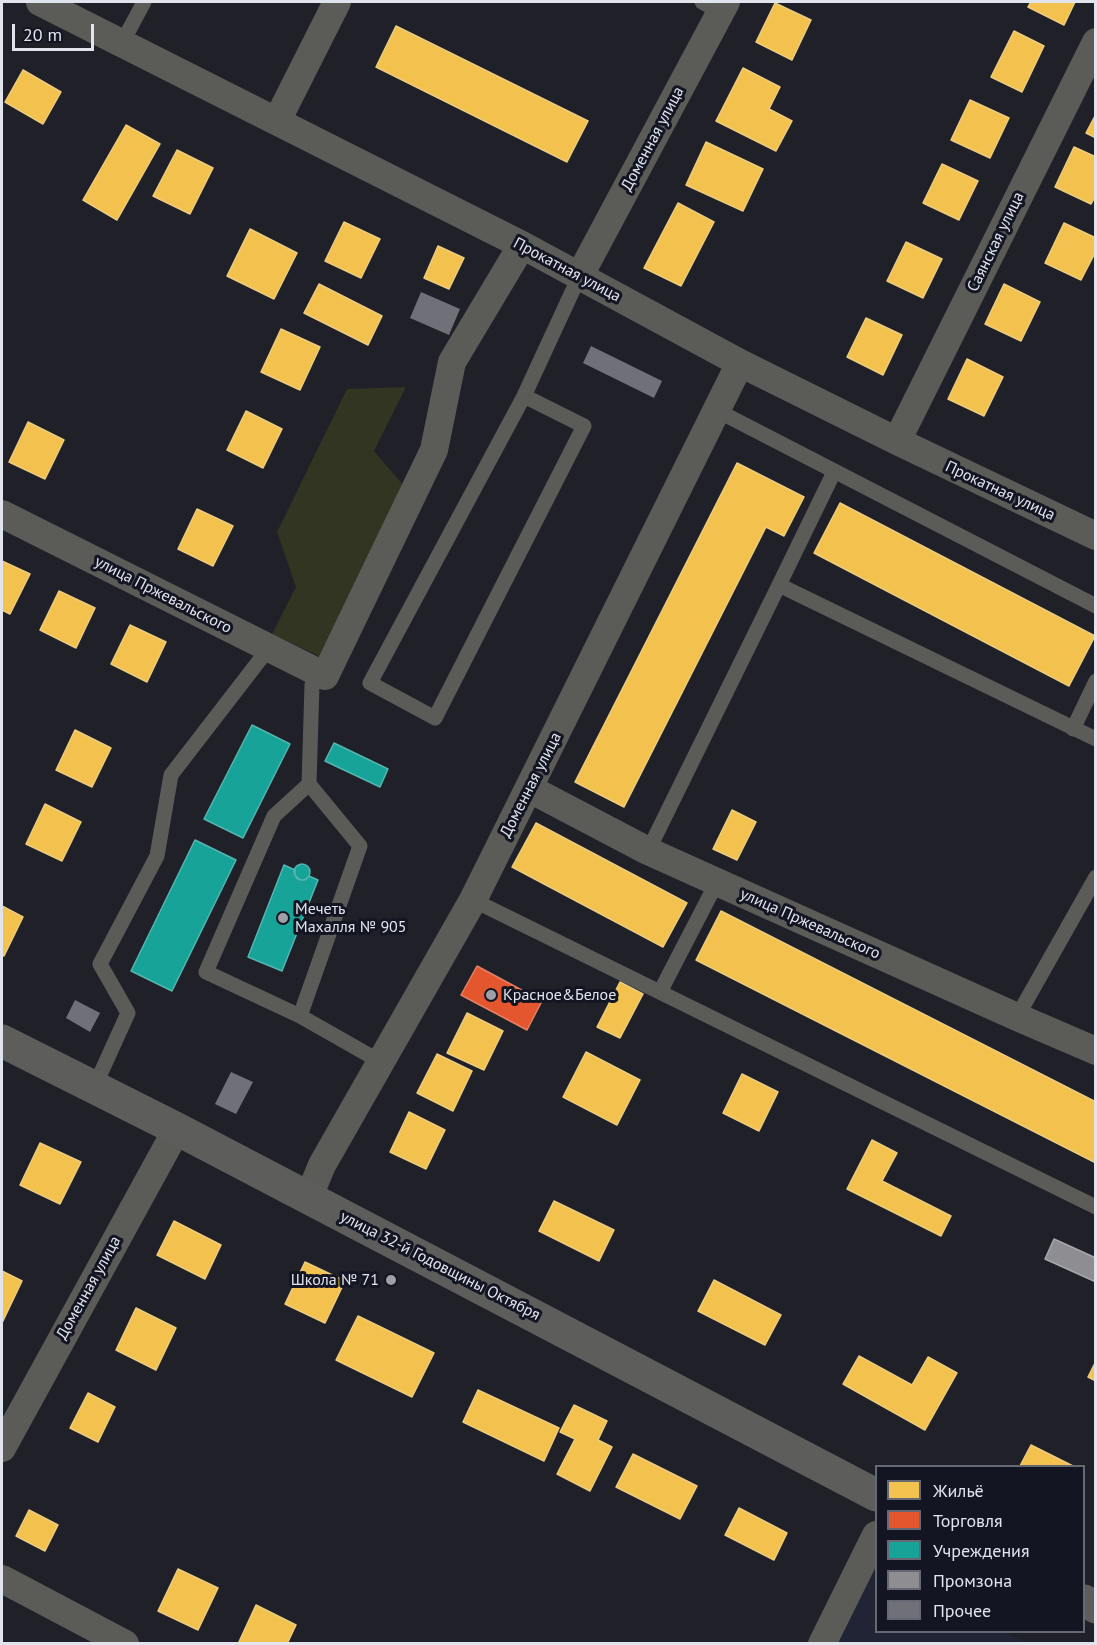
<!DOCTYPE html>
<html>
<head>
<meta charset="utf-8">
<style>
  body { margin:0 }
  #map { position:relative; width:1097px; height:1645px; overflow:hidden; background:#202128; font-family:"PT Sans",sans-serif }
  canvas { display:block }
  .frame { position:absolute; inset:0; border:3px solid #e2e4ed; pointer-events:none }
  .legend { position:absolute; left:875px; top:1465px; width:210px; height:168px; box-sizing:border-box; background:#131522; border:2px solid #666873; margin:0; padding:8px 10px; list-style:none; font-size:18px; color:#e2e4ed }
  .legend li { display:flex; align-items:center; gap:12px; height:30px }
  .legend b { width:30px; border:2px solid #666873 }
  .scale { position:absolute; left:12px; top:24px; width:82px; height:27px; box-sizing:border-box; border:3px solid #e2e4ed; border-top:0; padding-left:8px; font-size:18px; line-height:21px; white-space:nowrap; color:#e2e4ed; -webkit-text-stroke:4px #131522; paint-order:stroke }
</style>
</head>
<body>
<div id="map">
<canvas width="1097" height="1645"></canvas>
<div class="frame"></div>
<ul class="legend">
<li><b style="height:16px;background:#f2c14e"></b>Жильё</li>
<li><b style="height:16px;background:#e4572e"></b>Торговля</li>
<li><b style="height:16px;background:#17a398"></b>Учреждения</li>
<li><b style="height:16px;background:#8d8d92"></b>Промзона</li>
<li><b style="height:16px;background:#707178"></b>Прочее</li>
</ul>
<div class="scale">20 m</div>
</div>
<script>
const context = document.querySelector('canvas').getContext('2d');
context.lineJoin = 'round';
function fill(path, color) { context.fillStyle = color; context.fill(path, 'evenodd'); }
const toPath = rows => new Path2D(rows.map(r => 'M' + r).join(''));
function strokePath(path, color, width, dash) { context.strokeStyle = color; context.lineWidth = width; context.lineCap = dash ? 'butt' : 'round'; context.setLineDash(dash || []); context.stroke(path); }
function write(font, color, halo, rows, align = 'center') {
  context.font = font + ' "PT Sans",sans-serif'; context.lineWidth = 6; context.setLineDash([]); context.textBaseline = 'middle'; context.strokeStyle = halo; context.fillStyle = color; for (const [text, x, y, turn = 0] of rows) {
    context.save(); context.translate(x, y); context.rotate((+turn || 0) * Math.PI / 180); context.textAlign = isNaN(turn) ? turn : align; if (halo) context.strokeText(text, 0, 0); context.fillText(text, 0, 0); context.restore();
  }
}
fill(toPath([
  [872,1565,876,1568,876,1632,1004,1632,1028,1643,833,1644]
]), '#212435');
fill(toPath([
  [406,387,374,451,404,486,319,656,272,634,296,587,277,532,347,389]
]), '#313521');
const homes = toPath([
  [1031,2,1075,2,1064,25,1028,7,1031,2],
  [775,3,811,20,792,60,756,42,775,3],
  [396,26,588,121,567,162,376,67,396,26],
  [1014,31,1044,46,1022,92,991,77,1014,31],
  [743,68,780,87,769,109,792,121,776,151,716,121,743,68],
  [23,70,61,92,43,124,5,102,23,70],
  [970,100,1009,118,990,158,951,140,970,100],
  [1096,114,1096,138,1086,133,1096,114],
  [126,125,160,144,117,220,83,200,126,125],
  [706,142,763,169,743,211,686,185,706,142],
  [1074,147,1096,157,1096,195,1091,204,1055,187,1074,147],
  [177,150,213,168,190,214,153,196,177,150],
  [942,164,978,181,959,220,923,203,942,164],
  [678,203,714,222,681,286,644,268,678,203],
  [344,222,380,239,361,278,325,261,344,222],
  [1064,223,1096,238,1096,251,1081,280,1045,263,1064,223],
  [250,229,297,253,274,299,227,276,250,229],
  [906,242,942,259,923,298,887,281,906,242],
  [438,246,464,258,449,289,424,278,438,246],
  [319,284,382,316,368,345,304,313,319,284],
  [1004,284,1040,302,1021,341,985,324,1004,284],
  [866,318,902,335,883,375,847,357,866,318],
  [281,329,320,347,300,390,261,372,281,329],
  [967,359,1003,377,984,416,948,399,967,359],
  [246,411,282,429,263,468,227,450,246,411],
  [28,422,64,440,45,479,9,462,28,422],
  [737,463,804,497,784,536,766,527,624,807,575,782,737,463],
  [840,503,1095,636,1069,686,814,553,840,503],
  [197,509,233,526,213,566,178,549,197,509],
  [2,561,30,574,10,614,2,610,2,561],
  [59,591,95,608,76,648,40,630,59,591],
  [130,625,166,642,147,682,111,664,130,625],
  [75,730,111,748,92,787,56,770,75,730],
  [45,804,81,822,62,861,26,844,45,804],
  [732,810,756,822,737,860,713,849,732,810],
  [536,823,687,903,663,947,512,867,536,823],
  [2,906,23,917,4,956,2,955,2,906],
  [721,911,1096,1102,1096,1163,696,960,721,911],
  [620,982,643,994,620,1038,597,1027,620,982],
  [467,1013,503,1031,484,1070,447,1053,467,1013],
  [586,1052,640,1080,617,1125,563,1097,586,1052],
  [437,1054,472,1071,453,1111,417,1093,437,1054],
  [742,1074,778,1092,759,1131,723,1113,742,1074],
  [409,1112,445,1130,426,1169,390,1152,409,1112],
  [872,1140,897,1153,882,1181,951,1216,941,1236,847,1189,872,1140],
  [40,1143,81,1162,60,1204,20,1185,40,1143],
  [554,1201,614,1230,599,1261,539,1231,554,1201],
  [174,1221,221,1245,205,1279,157,1255,174,1221],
  [305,1262,345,1281,325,1323,285,1304,305,1262],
  [2,1271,22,1281,2,1323,2,1271],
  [714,1280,781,1315,765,1345,698,1311,714,1280],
  [136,1308,176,1328,156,1370,116,1350,136,1308],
  [358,1316,434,1353,412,1397,336,1360,358,1316],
  [859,1356,912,1385,928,1357,957,1373,925,1430,843,1384,859,1356],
  [1096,1361,1096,1381,1088,1377,1096,1361],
  [478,1390,559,1428,544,1461,463,1422,478,1390],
  [88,1393,115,1407,98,1442,70,1428,88,1393],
  [574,1405,607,1421,598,1440,612,1447,590,1491,557,1474,575,1439,560,1432,574,1405],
  [1031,1445,1073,1466,1020,1466,1031,1445],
  [633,1454,697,1486,680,1519,616,1487,633,1454],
  [739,1508,787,1533,774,1560,725,1535,739,1508],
  [29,1510,58,1525,45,1551,16,1536,29,1510],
  [178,1569,218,1588,198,1630,158,1611,178,1569],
  [256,1605,296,1625,287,1644,238,1644,256,1605]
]);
fill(homes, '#f2c14e');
strokePath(homes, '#edcc7e', 1.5);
const shops = toPath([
  [477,966,542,1001,527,1030,461,995,477,966]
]);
fill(shops, '#e4572e');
strokePath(shops, '#e38167', 1.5);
const public = toPath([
  [252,725,290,744,243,838,204,819,252,725],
  [334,743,388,769,380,787,325,761,334,743],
  [195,840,236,860,172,991,131,971,195,840],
  '294 872a8 8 0 1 1 16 0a8 8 0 1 1-16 0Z',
  [284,865,295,870,295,875,300,880,305,880,309,876,318,880,282,971,248,957,284,865]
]);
fill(public, '#17a398');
strokePath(public, '#54b6b2', 1.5);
const industry = toPath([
  [1054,1239,1096,1258,1096,1282,1045,1259,1054,1239]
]);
fill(industry, '#8d8d92');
strokePath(industry, '#a6a7ad', 1.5);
fill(toPath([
  [421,292,460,309,449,335,410,318],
  [591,346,662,381,654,398,583,363],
  [75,1000,100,1013,90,1032,66,1018],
  [231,1072,253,1082,236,1114,215,1104]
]), '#707178');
strokePath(toPath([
  [702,2,720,12],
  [122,43,144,2],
  [524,396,584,426,435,718,370,683,524,396,579,277],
  [716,410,1096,606],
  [779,585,834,472],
  [325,676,312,685,309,784,360,846,300,1016,381,1062],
  [1073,729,1096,681],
  [648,851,779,585,1096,739],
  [473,900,1096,1207],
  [660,992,717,882],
  [300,1016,206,972,274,816,309,784],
  [1017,1017,1096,877],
  [94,1088,128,1013,100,964,157,856,171,775,269,648]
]), '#5b5c58', 15);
strokePath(toPath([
  [40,2,522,245,740,363,897,441,1096,536],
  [277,121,337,2],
  [579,277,726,2],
  [897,441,1096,42],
  [2,514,325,676,434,450,452,362,522,245],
  [530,789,648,851,1017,1017,1096,1051],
  [308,1199,322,1165,473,900,740,363],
  [2,1448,177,1129],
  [2,1579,125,1644],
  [822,1644,876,1535]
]), '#5b5c58', 28);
strokePath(toPath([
  [2,1041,177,1129,876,1495],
  [1084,1601,1096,1607]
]), '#5d5e5c', 33);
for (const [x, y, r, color] of [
  [283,918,6,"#9ea0a8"],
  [491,995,6,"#9ea0a8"],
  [391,1280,6,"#9ea0a8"]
]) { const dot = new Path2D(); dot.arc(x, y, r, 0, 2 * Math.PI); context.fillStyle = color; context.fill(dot); strokePath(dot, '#131522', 2); }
write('16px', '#e2e4ed', '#131522', [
  ["Доменная улица",653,139,-62],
  ["Саянская улица",996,242,-64],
  ["Прокатная улица",567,270,28],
  ["Прокатная улица",1000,491,25],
  ["улица Пржевальского",163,595,27],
  ["Доменная улица",531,785,-63],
  ["улица Пржевальского",810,924,24],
  ["улица 32-й Годовщины Октября",440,1266,27],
  ["Доменная улица",89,1288,-61]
]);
write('16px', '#e2e4ed', '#131522', [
  ["Мечеть",295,909],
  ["Махалля № 905",295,927],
  ["Красное&Белое",503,995],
  ["Школа № 71",379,1280,"right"]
], 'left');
</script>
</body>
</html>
